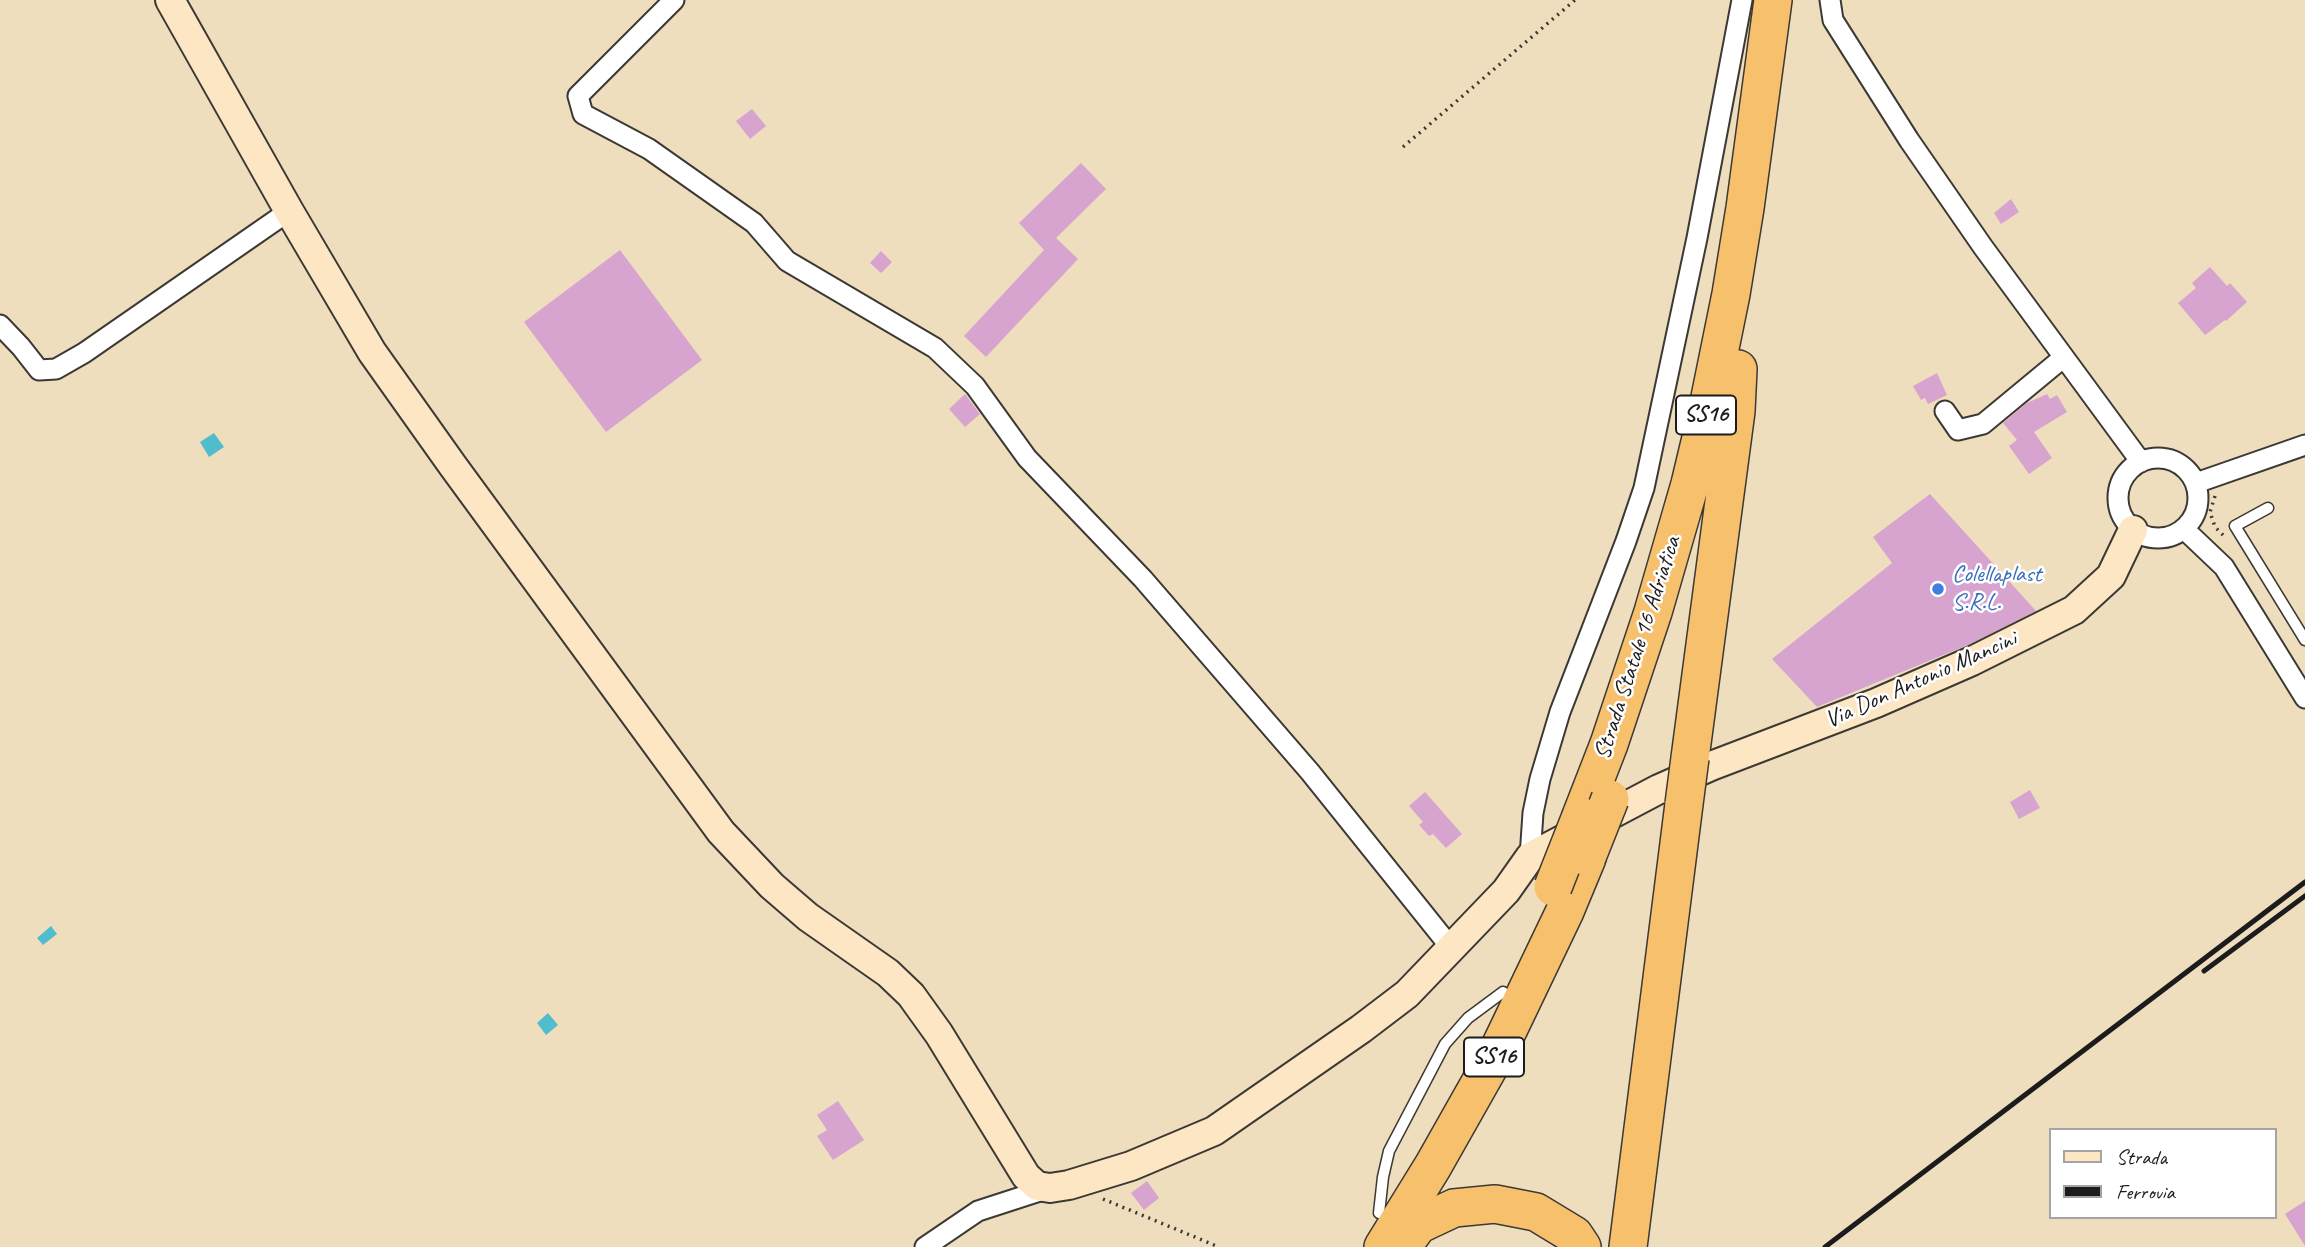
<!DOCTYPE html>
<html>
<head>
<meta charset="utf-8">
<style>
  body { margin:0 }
  #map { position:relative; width:2305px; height:1247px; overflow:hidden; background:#eedebd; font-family:Caveat,sans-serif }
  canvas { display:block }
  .legend { position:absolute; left:2049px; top:1128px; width:228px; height:91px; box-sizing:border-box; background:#fff; border:2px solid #a4a4a4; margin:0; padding:9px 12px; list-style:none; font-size:21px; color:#1c1c1c }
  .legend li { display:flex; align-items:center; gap:14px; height:35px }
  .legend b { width:35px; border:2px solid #a4a4a4 }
</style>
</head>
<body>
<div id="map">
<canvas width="2305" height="1247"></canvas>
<ul class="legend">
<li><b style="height:9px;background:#fce6c4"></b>Strada</li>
<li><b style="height:9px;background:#1c1c1c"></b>Ferrovia</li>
</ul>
</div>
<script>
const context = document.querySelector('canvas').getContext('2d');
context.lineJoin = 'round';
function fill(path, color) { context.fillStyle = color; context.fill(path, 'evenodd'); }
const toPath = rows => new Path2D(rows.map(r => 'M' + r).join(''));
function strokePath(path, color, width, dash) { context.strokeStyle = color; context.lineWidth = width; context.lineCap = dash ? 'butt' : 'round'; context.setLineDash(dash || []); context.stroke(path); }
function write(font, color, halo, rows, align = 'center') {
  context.font = font + ' Caveat,sans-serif'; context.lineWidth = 5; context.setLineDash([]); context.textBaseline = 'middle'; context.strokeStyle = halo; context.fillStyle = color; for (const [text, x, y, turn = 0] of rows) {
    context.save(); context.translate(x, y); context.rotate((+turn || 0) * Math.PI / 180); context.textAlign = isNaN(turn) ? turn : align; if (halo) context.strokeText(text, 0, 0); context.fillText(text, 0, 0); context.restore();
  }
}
fill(toPath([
  [214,433,224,447,209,457,200,442],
  [51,926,57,934,43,945,37,938],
  [548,1013,558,1025,546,1035,537,1023]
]), '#51bdcc');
fill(toPath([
  [752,109,766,126,750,139,736,121],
  [1081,163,1106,189,1056,238,1078,259,986,357,964,336,1044,250,1019,223],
  [2011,199,2019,212,2001,224,1994,213],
  [620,250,702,360,606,432,524,322],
  [881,251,892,262,881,273,870,263],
  [2210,267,2227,286,2230,283,2247,302,2226,321,2225,320,2205,335,2178,303,2196,288,2192,283],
  [1937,373,1947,395,1928,404,1925,398,1921,400,1913,386],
  [965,394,980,414,965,427,949,409],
  [2047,394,2050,399,2057,395,2067,412,2034,432,2052,458,2029,474,2009,446,2017,440,2003,423,2027,403],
  [1930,494,2036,611,1970,644,1817,707,1772,659,1892,563,1873,537],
  [2030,790,2040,808,2019,819,2010,802],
  [1425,792,1462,834,1446,848,1433,834,1429,836,1419,825,1423,822,1409,806],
  [838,1101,864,1140,833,1160,817,1136,827,1130,817,1115],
  [1147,1181,1159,1198,1144,1210,1131,1193],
  [2305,1201,2305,1246,2285,1214]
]), '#d6a4cf');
const lane = toPath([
  [2268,508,2235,526,2305,640],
  [1379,1213,1383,1177,1389,1151,1445,1044,1468,1018,1503,992]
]);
const street = toPath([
  [674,0,578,96,583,114,649,149,754,223,787,261,935,348,975,386,1027,458,1143,579,1310,772,1452,949],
  [1830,0,1833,20,1909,140,1983,247,2141,462],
  [0,325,21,347,39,370,56,369,84,353,289,211],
  [1945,411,1958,430,1983,424,2064,357],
  '2118 498a40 40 0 1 1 80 0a40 40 0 1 1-80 0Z',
  [2196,483,2305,445],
  [2184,529,2224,567,2305,698],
  [1530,857,1533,813,1540,779,1560,712,1626,541,1644,488,1697,238,1742,0],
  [925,1247,978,1211,1049,1188]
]);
const secondary = toPath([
  [170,0,289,211,372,352,453,466,721,832,772,886,808,917,888,973,911,995,939,1034,1026,1176,1037,1186,1050,1188,1069,1185,1131,1166,1214,1131,1361,1029,1407,994,1506,891,1530,857,1659,789,1711,766,1876,703,1972,661,2074,610,2111,576,2133,530]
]);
const highway = toPath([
  [1690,758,1736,411,1738,369],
  [1581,816,1609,744,1653,612,1690,484,1706,417,1731,294,1745,208,1773,0],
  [1383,1247,1433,1166,1498,1051,1565,911,1587,858],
  [1402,1247,1418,1225,1454,1208,1495,1204,1536,1212,1574,1235,1582,1247],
  [1628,1247,1684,804]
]);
strokePath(lane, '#3c3934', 13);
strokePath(street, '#3c3934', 23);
strokePath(secondary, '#3c3934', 32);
strokePath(highway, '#3c3934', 40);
strokePath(toPath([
  [1403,147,1575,0],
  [2215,496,2210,512,2215,527,2224,536],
  [1103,1199,1219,1247]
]), '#3c3934', 3.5, [2, 5]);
strokePath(lane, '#fff', 10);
strokePath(street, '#fff', 19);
strokePath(secondary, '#fce6c4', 28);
strokePath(highway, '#f7c06c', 37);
strokePath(toPath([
  [2204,971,2305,896],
  [1825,1247,2305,882]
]), '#1c1c1c', 5);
const highwayBridge = toPath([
  [1684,804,1690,758],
  [1587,857,1610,799],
  [1553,887,1581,816]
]);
strokePath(highwayBridge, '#3c3934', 40, []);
strokePath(highwayBridge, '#f7c06c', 37);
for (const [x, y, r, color] of [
  [1938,589,7,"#3f7fe0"]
]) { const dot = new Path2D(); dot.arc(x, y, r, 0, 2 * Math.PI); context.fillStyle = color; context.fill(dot); strokePath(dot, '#fff', 2.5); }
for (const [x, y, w] of [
  [1706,415,60],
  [1494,1057,60]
]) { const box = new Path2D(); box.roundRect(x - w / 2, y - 19.5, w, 39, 5); context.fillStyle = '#fff'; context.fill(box); strokePath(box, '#1c1c1c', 2); }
write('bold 23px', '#1c1c1c', null, [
  ["SS16",1706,415],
  ["SS16",1494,1057]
]);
write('24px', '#366cbe', '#fff', [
  ["Colellaplast",1952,575],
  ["S.R.L.",1952,603]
], 'left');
write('24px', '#1c1c1c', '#fff', [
  ["Strada Statale 16 Adriatica",1638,648,-72],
  ["Via Don Antonio Mancini",1921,680,-24]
]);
</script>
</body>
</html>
